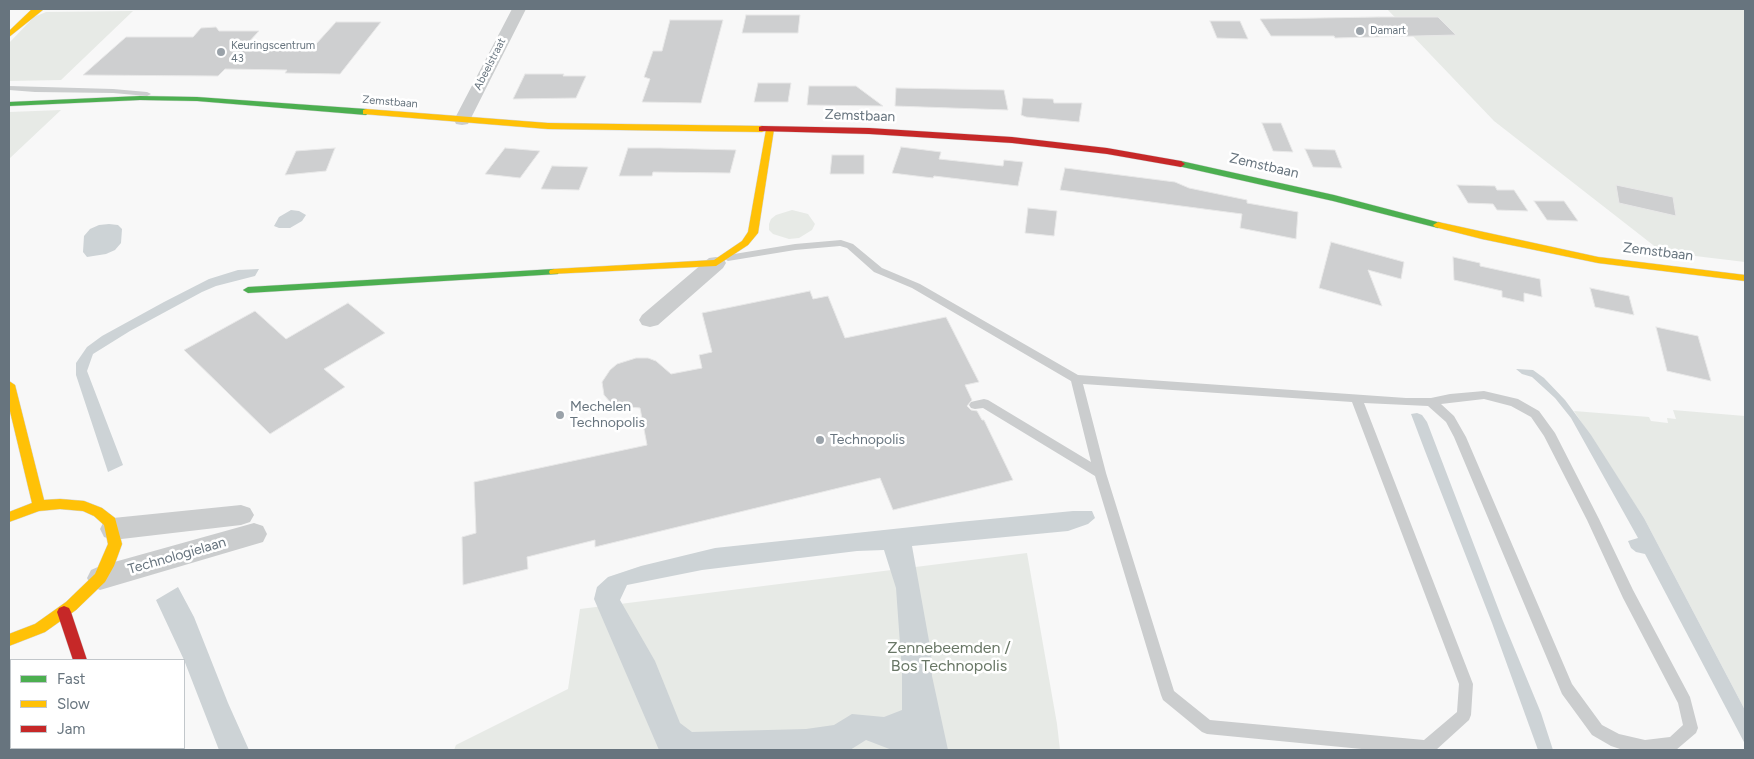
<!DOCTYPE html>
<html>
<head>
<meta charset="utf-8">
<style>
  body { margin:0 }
  #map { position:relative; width:1754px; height:759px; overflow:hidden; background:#f8f8f8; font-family:Figtree,sans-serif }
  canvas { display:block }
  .frame { position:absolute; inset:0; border:10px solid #67747e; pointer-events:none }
  .legend { position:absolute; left:10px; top:659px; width:175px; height:90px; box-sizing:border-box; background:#fff; border:1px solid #c2c7cb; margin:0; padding:6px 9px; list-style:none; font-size:15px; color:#67747e }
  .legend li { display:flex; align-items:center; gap:10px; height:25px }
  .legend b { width:25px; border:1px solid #c2c7cb }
</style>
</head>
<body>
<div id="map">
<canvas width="1754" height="759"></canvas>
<div class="frame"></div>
<ul class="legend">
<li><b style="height:6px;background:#4caf50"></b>Fast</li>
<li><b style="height:6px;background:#ffc107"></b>Slow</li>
<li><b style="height:6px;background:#c62828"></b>Jam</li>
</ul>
</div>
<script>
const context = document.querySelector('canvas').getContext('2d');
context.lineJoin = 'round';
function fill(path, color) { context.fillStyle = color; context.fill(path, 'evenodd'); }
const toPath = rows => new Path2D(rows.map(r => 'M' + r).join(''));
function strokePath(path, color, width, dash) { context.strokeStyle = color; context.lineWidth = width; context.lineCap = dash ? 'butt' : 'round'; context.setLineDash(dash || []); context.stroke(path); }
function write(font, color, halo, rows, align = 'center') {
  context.font = font + ' Figtree,sans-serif'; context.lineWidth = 5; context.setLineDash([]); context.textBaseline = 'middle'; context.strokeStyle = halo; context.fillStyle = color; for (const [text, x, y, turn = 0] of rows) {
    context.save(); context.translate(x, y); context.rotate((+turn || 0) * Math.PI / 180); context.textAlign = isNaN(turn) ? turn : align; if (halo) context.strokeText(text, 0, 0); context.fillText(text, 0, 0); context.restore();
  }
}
fill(toPath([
  [1387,9,1745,9,1745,262,1662,252,1494,121],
  [133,11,61,80,9,81,9,43,34,17,46,12],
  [61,110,9,159,9,112],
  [792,210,808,214,815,224,812,230,799,238,789,239,773,234,769,230,769,224,771,219,776,215],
  [1673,410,1745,416,1745,710,1644,518,1574,411,1649,417,1651,421,1668,423,1667,418,1676,419],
  [1027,553,1057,724,1060,750,454,750,456,745,568,689,580,609]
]), '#e7eae6');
fill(toPath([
  [291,210,299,211,306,215,302,221,290,228,279,228,274,226,279,217],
  [109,224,118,225,122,229,121,243,115,250,106,254,87,257,83,252,84,236,90,229,99,225],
  [259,269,255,276,216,286,202,292,130,331,93,354,87,371,123,465,108,472,76,375,76,363,87,347,102,336,164,302,209,279,238,270],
  [1516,369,1533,370,1544,378,1565,400,1591,435,1644,518,1745,710,1745,744,1645,554,1636,552,1631,548,1628,541,1638,538,1571,418,1555,398,1532,377,1522,374],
  [1417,413,1422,415,1427,422,1503,621,1541,713,1553,750,1538,750,1492,623,1425,451,1411,414],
  [1073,511,1092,511,1095,518,1088,524,1068,531,912,546,931,652,932,676,948,750,892,750,866,740,850,750,659,750,594,599,597,587,608,577,641,566,715,548,959,522],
  [884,550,896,588,902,672,902,710,884,717,852,714,834,725,806,729,692,732,680,723,655,661,620,600,627,585,702,570,857,551],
  [178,587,194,617,228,703,249,750,219,750,184,660,156,600]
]), '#cdd3d6');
const building = toPath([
  [746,15,800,15,798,33,742,33,746,15],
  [1379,17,1438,17,1456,35,1335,38,1334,36,1271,36,1260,19,1379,17],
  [670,20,723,20,701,103,642,102,650,79,644,77,653,51,662,51,670,20],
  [1210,21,1240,21,1248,39,1217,38,1210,21],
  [336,22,381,22,340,74,285,73,287,70,225,69,218,76,83,75,126,37,193,37,201,28,216,27,219,31,259,31,246,45,316,44,336,22],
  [525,74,564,74,563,76,586,76,576,98,513,99,525,74],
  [758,83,791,83,788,102,754,102,758,83],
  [809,86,856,86,883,106,807,105,809,86],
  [896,88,1004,90,1008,110,895,106,896,88],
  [1023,98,1053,99,1054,103,1082,103,1079,122,1026,117,1021,115,1023,98],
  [1262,123,1281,123,1293,152,1273,151,1262,123],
  [901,147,941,152,939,159,1003,166,1004,160,1023,162,1018,186,934,176,933,178,892,173,901,147],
  [335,148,326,171,285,175,296,151,335,148],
  [505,148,540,151,520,178,485,174,505,148],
  [628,148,660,148,736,150,730,173,653,172,652,176,619,176,628,148],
  [1305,149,1335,150,1342,168,1313,167,1305,149],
  [832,155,864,155,864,174,830,174,832,155],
  [552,166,588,167,579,190,541,189,552,166],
  [1065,168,1175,182,1189,188,1247,200,1247,203,1298,212,1296,239,1240,228,1242,214,1060,190,1065,168],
  [1457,185,1495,186,1497,190,1514,190,1528,211,1497,210,1493,204,1468,203,1457,185],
  [1616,185,1673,197,1676,216,1619,203,1616,185],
  [1534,201,1564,201,1578,221,1547,220,1534,201],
  [1028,208,1057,211,1054,236,1025,233,1028,208],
  [1331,242,1404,262,1401,279,1368,270,1382,306,1319,288,1331,242],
  [1453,257,1480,263,1480,266,1540,279,1542,297,1524,293,1524,302,1502,297,1502,291,1454,280,1453,257],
  [1590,288,1629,296,1634,315,1595,307,1590,288],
  [810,291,813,299,828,296,845,338,946,317,979,382,965,385,972,400,967,406,971,410,977,411,982,420,984,420,1013,480,893,510,880,478,595,547,595,540,527,557,528,569,463,585,462,537,476,533,474,482,647,445,640,408,618,406,611,403,604,395,602,382,610,370,617,364,636,358,648,358,656,361,671,374,702,368,699,355,712,352,702,313,810,291],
  [348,303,385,333,324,369,345,387,270,434,184,350,255,311,286,339,348,303],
  [1656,327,1698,336,1711,381,1667,371,1656,327]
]);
fill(building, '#cecfd0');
strokePath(building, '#e8e8e8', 1);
const fast = toPath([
  [140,96,197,97,366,109,370,112,366,115,197,101,140,100,9,106,9,102,140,96],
  [1181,161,1334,195,1441,223,1443,225,1438,228,1333,201,1178,166,1178,162,1181,161],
  [554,269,558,270,559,272,558,274,248,293,243,290,248,287,554,269]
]);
const slow = toPath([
  [32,9,44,9,9,37,9,31,32,9],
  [366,109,548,123,762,126,766,129,773,127,774,129,758,233,748,245,716,266,550,274,549,272,550,270,554,269,714,260,742,241,748,232,766,130,762,132,548,129,363,114,363,110,366,109],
  [1438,222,1598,257,1745,275,1745,281,1598,263,1482,239,1435,227,1433,225,1438,222],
  [9,381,15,385,44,500,60,499,84,501,102,508,115,518,122,544,114,566,105,582,76,610,45,632,9,646,9,634,35,624,66,602,95,574,108,544,104,525,94,516,83,511,60,509,39,511,9,522,9,512,32,503,9,407,9,381],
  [103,748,117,748,118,750,102,750,103,748]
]);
const jam = toPath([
  [762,126,869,128,1012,137,1107,148,1181,161,1185,164,1181,167,1107,154,1012,143,869,134,759,131,759,127,762,126],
  [64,606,69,608,71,612,87,660,73,660,57,612,59,608,64,606]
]);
strokePath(fast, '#d4d5d5', 1);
strokePath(slow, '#d4d5d5', 1);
strokePath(jam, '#d4d5d5', 1);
fill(toPath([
  [9,86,113,89,147,92,151,94,147,96,113,93,35,92,9,90,9,86],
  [841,240,853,244,882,268,920,284,1078,375,1406,398,1431,398,1450,394,1484,391,1518,399,1539,411,1555,433,1599,519,1633,590,1690,697,1698,728,1696,733,1676,750,1623,750,1611,746,1592,735,1562,694,1454,437,1446,422,1428,406,1364,403,1473,684,1471,715,1469,720,1436,750,1372,750,1207,734,1202,732,1163,700,1161,695,1095,476,983,408,975,409,971,408,969,405,971,402,975,401,984,399,988,400,1091,462,1071,381,912,288,874,272,847,248,840,246,795,250,728,261,723,258,728,255,795,244,841,240],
  [1083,384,1352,402,1459,684,1457,712,1424,740,1210,720,1174,691,1106,473,1083,384],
  [1484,399,1511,406,1531,417,1544,436,1587,520,1623,598,1678,703,1683,725,1670,737,1645,740,1619,734,1602,725,1572,684,1466,437,1454,416,1441,404,1484,399]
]), '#cbcdce');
fill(toPath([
  [512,9,526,9,470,120,468,124,462,125,456,124,454,120,512,9],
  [716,257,723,258,726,263,723,268,658,325,650,327,642,325,639,320,642,315,709,258,716,257],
  [241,505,250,508,254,515,250,522,241,525,113,540,104,537,100,529,104,521,113,518,241,505],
  [254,523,263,526,267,534,263,542,100,590,91,586,87,578,91,570,100,566,254,523]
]), '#cbcdce');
fill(fast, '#4caf50');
fill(slow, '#ffc107');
fill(jam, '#c62828');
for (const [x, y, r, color] of [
  [1360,31,5,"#9aa2a9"],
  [221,52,5,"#9aa2a9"],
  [560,415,5,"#9aa2a9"],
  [820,440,5,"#9aa2a9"]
]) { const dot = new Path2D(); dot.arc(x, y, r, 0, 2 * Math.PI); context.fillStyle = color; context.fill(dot); strokePath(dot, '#fff', 2); }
write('11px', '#67747e', '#fff', [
  ["Damart",1370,31],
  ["Keuringscentrum",231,46],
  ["43",231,59]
], 'left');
write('11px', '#67747e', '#fff', [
  ["Abeelstraat",490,64,-63],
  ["Zemstbaan",390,102,5]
]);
write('14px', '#67747e', '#fff', [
  ["Zemstbaan",860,116,2],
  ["Zemstbaan",1264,166,13],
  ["Zemstbaan",1658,252,7],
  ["Technologielaan",177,556,-16]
]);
write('14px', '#67747e', '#fff', [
  ["Mechelen",570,407],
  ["Technopolis",570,423],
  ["Technopolis",830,440]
], 'left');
write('16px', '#697766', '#fff', [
  ["Zennebeemden /",949,648],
  ["Bos Technopolis",949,666]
]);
</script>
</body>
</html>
